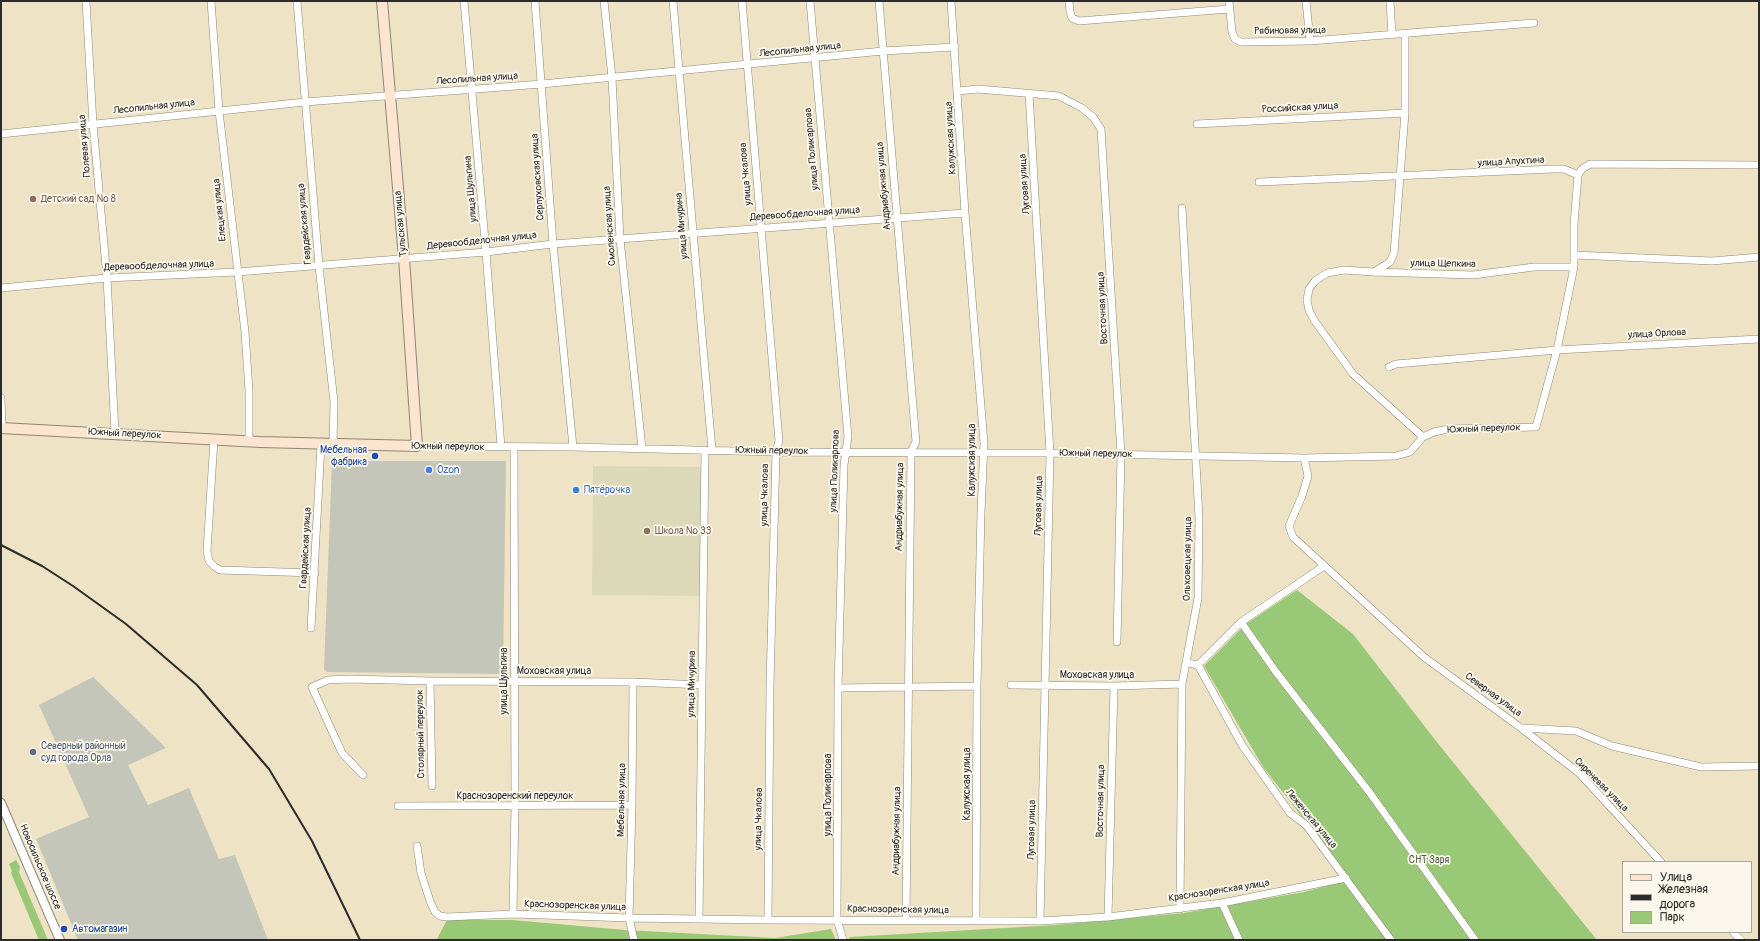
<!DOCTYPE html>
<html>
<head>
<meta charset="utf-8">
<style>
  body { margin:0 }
  #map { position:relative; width:1760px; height:941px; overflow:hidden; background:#efe3c5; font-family:Pangolin,sans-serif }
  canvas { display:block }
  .frame { position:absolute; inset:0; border:2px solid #2b2b2b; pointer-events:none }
  .legend { position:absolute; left:1622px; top:861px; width:130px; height:72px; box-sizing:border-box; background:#fbf7ec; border:1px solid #a8a59f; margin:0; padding:5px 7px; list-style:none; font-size:12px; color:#2b2b2b }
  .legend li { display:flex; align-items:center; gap:8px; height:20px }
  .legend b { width:20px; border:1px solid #a8a59f }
</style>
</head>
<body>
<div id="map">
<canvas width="1760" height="941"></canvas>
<div class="frame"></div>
<ul class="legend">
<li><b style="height:5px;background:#fce5cf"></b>Улица</li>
<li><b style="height:5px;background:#2b2b2b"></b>Железная дорога</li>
<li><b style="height:11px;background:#99c877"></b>Парк</li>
</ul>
</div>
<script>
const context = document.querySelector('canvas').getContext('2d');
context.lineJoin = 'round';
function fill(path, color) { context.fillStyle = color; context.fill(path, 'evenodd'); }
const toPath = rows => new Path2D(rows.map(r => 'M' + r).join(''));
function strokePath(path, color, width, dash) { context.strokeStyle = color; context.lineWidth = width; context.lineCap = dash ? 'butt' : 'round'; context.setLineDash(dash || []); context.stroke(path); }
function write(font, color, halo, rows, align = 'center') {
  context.font = font + ' Pangolin,sans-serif'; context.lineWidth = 3.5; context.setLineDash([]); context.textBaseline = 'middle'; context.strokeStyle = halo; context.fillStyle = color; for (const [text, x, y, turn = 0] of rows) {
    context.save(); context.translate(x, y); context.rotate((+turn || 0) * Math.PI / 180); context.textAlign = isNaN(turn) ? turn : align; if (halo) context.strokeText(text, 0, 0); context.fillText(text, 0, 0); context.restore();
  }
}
fill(toPath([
  [593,466,702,467,701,596,592,595]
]), '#dcd9b8');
fill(toPath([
  [332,461,506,461,503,674,327,672,324,669],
  [93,677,166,748,128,765,148,805,189,788,219,859,235,855,268,940,78,940,36,839,89,817,39,705]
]), '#c4c6b9');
fill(toPath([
  [1297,590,1353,634,1436,741,1597,940,848,940,850,937,1056,925,1184,913,1304,892,1351,879,1263,767,1204,666,1246,624],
  [16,860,20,867,19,872,48,940,39,940,11,873,12,871,9,864],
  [447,920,512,920,625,930,775,938,831,929,836,940,438,940,437,939]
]), '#99c877');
const minor = toPath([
  [86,1,93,124,107,278,115,433],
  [211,1,219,111,245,332,249,391,249,441],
  [297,1,319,266,334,402,333,445],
  [464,1,486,252,501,447],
  [535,1,553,244,573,447],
  [604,1,612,78,620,239,642,448],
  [673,1,712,450],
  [742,1,779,441,776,452,770,685,768,920],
  [810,1,848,437,844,465,838,688,837,919,843,940],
  [879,1,916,442,911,451,906,920],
  [951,1,965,213,984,443,981,512,977,686,976,920],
  [1069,1,1070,12,1072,18,1079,21,1229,9],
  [1229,1,1232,32,1235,39,1241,42,1310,41,1534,23],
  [1306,1,1310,41],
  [1390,1,1392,35],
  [958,91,978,89,1059,96,1082,108,1093,117,1101,129,1121,454,1117,642],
  [1029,93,1050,453,1040,921],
  [1197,124,1405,113],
  [1,134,305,102,542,84,883,51,955,47],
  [1578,175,1582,169,1590,164,1759,165],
  [1259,182,1553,169,1564,169,1578,175],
  [1574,255,1712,261,1759,257],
  [1374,272,1390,262,1394,253,1405,113,1405,34],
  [1,288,107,278,237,272,486,252,553,244,965,213],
  [1389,367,1396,364,1557,350,1759,339],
  [1,398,2,428],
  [1423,437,1353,374,1314,320,1309,310,1307,300,1309,289,1315,281,1327,273,1344,270,1374,272,1473,275,1534,267,1574,267],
  [214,439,207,551,209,561,215,567,220,570,315,573],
  [417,446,573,447,776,452,1050,453,1304,458,1396,456,1410,452,1423,437,1434,432,1448,429,1536,427,1557,350,1574,267,1574,224,1578,175],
  [1304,458,1308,476,1302,496,1289,526,1293,537,1424,657,1521,728,1579,773,1661,862],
  [1241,622,1276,672,1370,793,1475,940],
  [311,628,321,445],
  [1187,663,1198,665,1242,745,1290,813,1306,825,1391,940],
  [1198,665,1241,622,1324,566],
  [430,681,432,786],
  [633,682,632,805,629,918,634,940],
  [1011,685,1114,686,1182,684],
  [838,688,977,686],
  [1522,728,1576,731,1612,746,1701,767,1759,766],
  [363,775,342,753,312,687,328,680,349,679,430,681,633,682,702,685],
  [398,806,632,805],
  [417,846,421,873,430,901,435,912,440,916,447,917,513,914,629,918,768,920,1040,921,1108,917,1222,903,1346,878],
  [1222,903,1239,940],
  [1180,909,1182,684,1198,598,1199,518,1182,208],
  [513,914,515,806,514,447],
  [1108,917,1114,686],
  [699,919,705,450],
  [1733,932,1741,940]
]);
const tertiary = toPath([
  [1,803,60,940]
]);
const secondary = toPath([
  [1,428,260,442,417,446,404,258,382,1]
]);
strokePath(minor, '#8d8778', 8);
strokePath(tertiary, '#8d8778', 10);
strokePath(secondary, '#8d8778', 12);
strokePath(minor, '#fff', 7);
strokePath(tertiary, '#fff', 8);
strokePath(secondary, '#fce5cf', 10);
strokePath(toPath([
  [1,545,42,566,73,586,126,624,197,685,269,769,312,841,360,940]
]), '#2b2b2b', 2);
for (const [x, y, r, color] of [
  [33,199,4,"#8d6e63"],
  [375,456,4,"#1a4fb4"],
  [429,470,4,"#3f7fe0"],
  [576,490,4,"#3f7fe0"],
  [647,531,4,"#8d6e63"],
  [33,752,4,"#5c6f8a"],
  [64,929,4,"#1a4fb4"]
]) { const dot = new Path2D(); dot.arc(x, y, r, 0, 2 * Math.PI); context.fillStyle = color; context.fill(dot); strokePath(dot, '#fbf7ec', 1.5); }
write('10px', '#2b2b2b', '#fbf7ec', [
  ["Рябиновая улица",1290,31,-1],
  ["Лесопильная улица",800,50,-6],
  ["Лесопильная улица",477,79,-4],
  ["Лесопильная улица",154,107,-6],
  ["Российская улица",1300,108,-3],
  ["Калужская улица",951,138,-93],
  ["Полевая улица",85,146,-95],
  ["улица Поликарпова",812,149,-95],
  ["улица Апухтина",1511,162,-3],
  ["улица Чкалова",746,174,-95],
  ["Серпуховская улица",538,177,-94],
  ["Луговая улица",1025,184,-94],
  ["Андриабужная улица",884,186,-95],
  ["улица Шульгина",471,189,-95],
  ["Елецкая улица",220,210,-96],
  ["Деревообделочная улица",805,214,-4],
  ["Гвардейская улица",305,224,-95],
  ["Тульская улица",401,224,-95],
  ["Смоленская улица",610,226,-94],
  ["улица Мичурина",682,226,-95],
  ["Деревообделочная улица",482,241,-6],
  ["улица Щепкина",1443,264,1],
  ["Деревообделочная улица",159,266,-2],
  ["Восточная улица",1103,308,-93],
  ["улица Орлова",1657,334,-3],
  ["Южный переулок",1484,429,-2],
  ["Южный переулок",125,434,3],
  ["Южный переулок",448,447,1],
  ["Южный переулок",772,451,1],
  ["Южный переулок",1096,454,1],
  ["Калужская улица",972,460,-90],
  ["улица Поликарпова",835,471,-88],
  ["улица Чкалова",765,495,-89],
  ["Луговая улица",1039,506,-89],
  ["Андриабужная улица",900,507,-89],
  ["Гвардейская улица",306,548,-87],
  ["Ольховецкая улица",1188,559,-89],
  ["Моховская улица",554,671],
  ["Моховская улица",1097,675],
  ["улица Шульгина",504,681,-90],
  ["улица Мичурина",692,684,-89],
  ["Северная улица",1493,695,36],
  ["Столярный переулок",421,734,-91],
  ["Калужская улица",967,784,-90],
  ["Сиреневая улица",1601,785,45],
  ["улица Поликарпова",828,795,-90],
  ["Краснозоренский переулок",515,796],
  ["Мебельная улица",622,800,-89],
  ["Восточная улица",1101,801,-89],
  ["улица Чкалова",759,819,-89],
  ["Леженская улица",1311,819,50],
  ["Луговая улица",1032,830,-89],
  ["Андриабужная улица",897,831,-89],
  ["Новосильское шоссе",40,867,67],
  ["Краснозоренская улица",1219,891,-9],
  ["Краснозоренская улица",575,906,2],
  ["Краснозоренская улица",898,910,1]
]);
write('10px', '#785e54', '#fbf7ec', [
  ["Детский сад № 8",41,199],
  ["Школа № 33",655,531]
], 'left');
write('10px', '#164399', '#fbf7ec', [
  ["Мебельная",367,450],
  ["фабрика",367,462],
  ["Автомагазин",72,929,"left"]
], 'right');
write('10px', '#366cbe', '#fbf7ec', [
  ["Ozon",437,470],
  ["Пятёрочка",584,490]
], 'left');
write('10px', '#4e5e75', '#fbf7ec', [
  ["Северный районный",41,746],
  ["суд города Орла",41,758]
], 'left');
write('10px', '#4c5a42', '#fbf7ec', [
  ["СНТ Заря",1429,860]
]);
</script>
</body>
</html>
